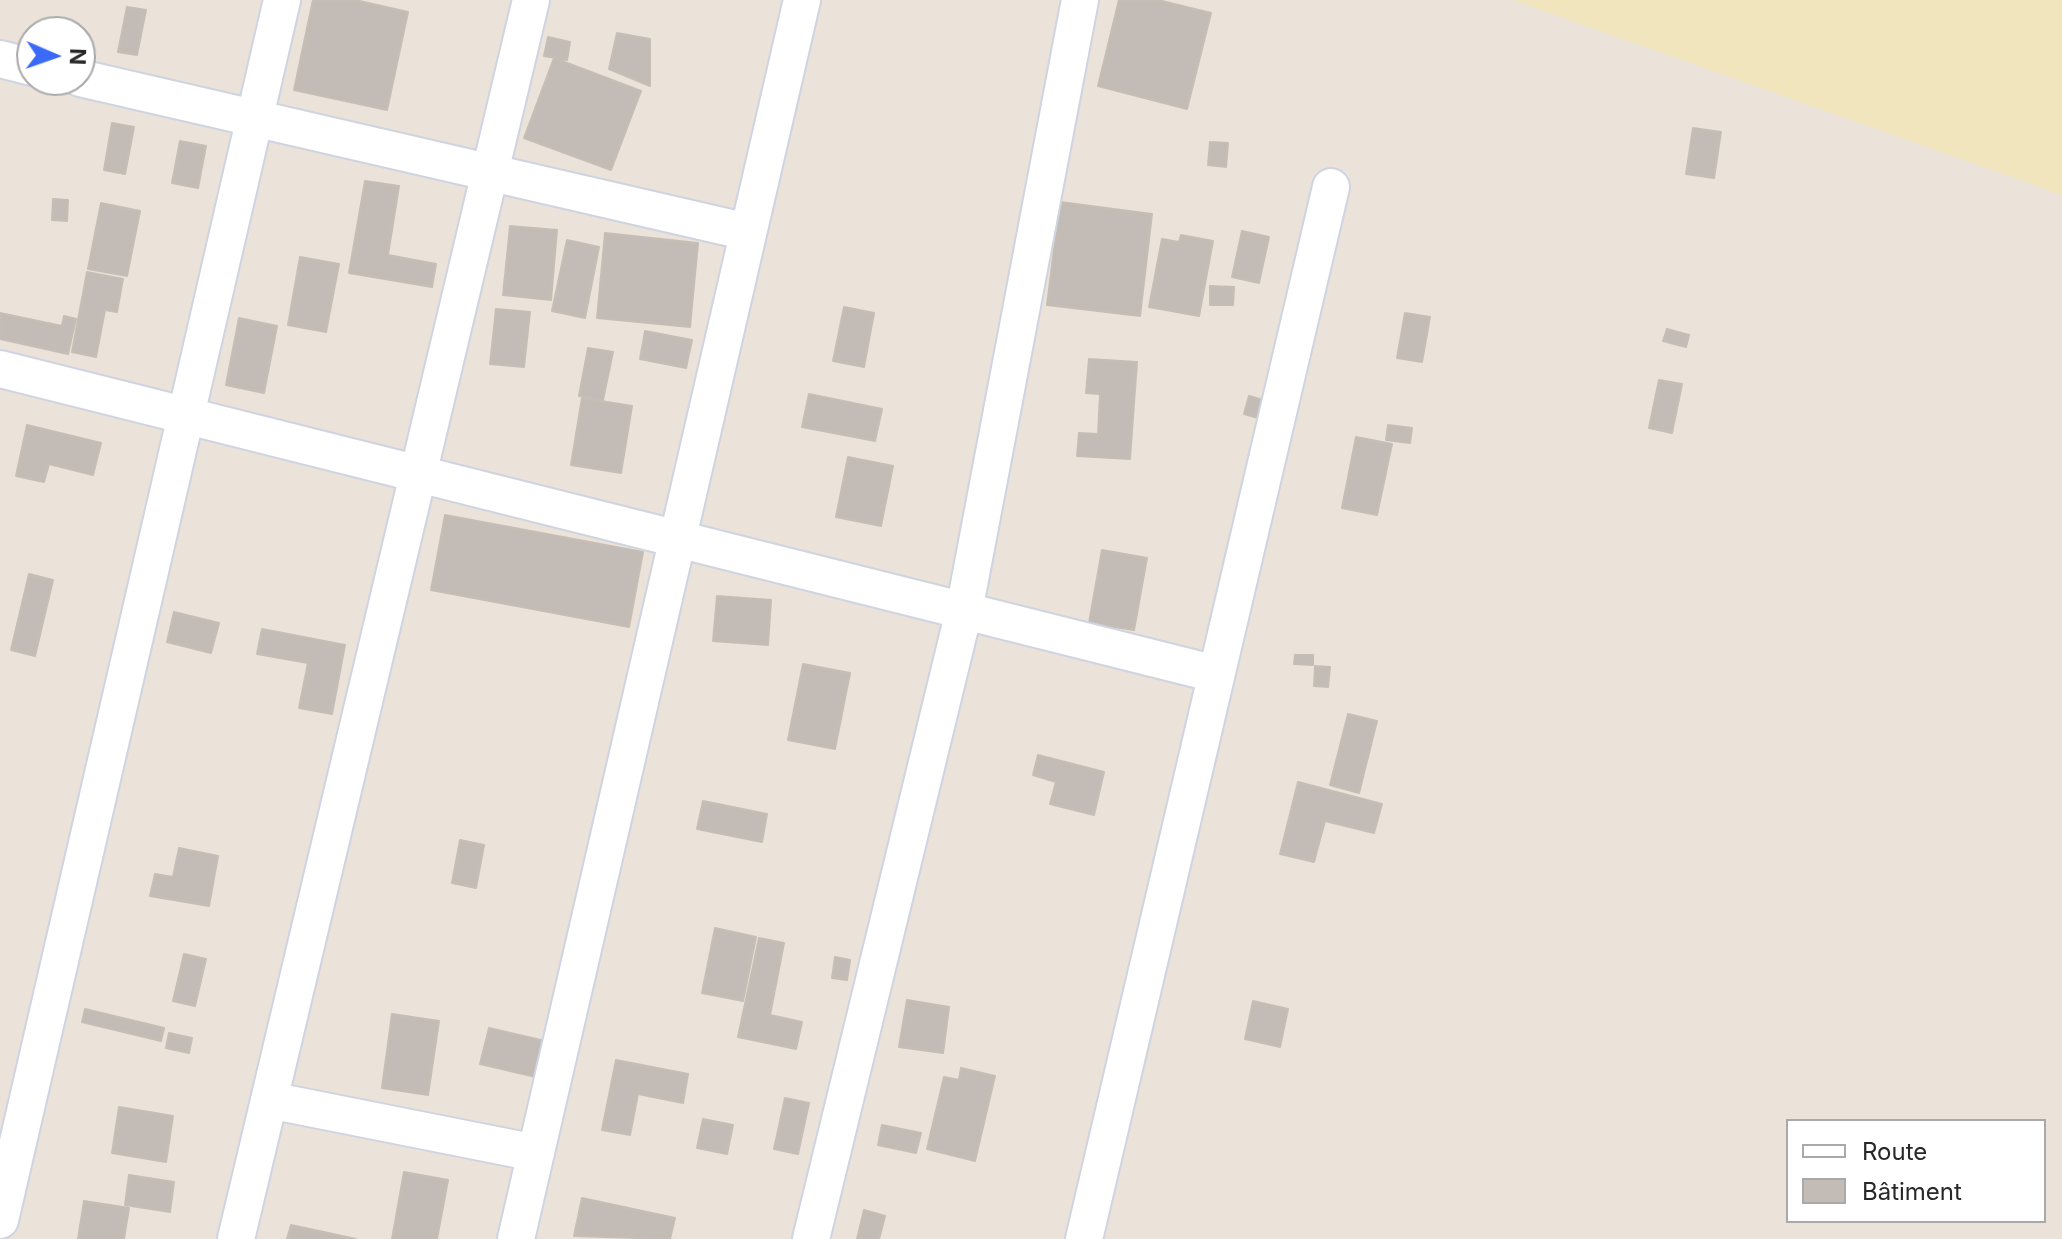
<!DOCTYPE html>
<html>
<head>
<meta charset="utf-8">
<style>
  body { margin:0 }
  #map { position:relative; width:2062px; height:1239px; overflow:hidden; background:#ebe2da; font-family:Inter,sans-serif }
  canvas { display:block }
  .legend { position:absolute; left:1786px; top:1119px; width:260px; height:104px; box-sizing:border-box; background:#fff; border:2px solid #a9a9a9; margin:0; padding:10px 14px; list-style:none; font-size:24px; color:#282828 }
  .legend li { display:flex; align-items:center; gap:16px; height:40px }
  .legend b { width:40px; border:2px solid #a9a9a9 }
  .north { position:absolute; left:16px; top:16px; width:80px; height:80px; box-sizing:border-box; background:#fff; border:2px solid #a9a9a9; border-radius:50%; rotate:92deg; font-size:22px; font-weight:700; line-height:32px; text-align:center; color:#282828 }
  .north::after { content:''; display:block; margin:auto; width:28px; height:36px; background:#3a6af7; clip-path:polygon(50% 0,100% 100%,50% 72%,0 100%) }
</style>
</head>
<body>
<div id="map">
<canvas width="2062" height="1239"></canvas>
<ul class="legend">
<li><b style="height:10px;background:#fff"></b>Route</li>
<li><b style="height:22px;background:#c3bcb6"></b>Bâtiment</li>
</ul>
<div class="north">N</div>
</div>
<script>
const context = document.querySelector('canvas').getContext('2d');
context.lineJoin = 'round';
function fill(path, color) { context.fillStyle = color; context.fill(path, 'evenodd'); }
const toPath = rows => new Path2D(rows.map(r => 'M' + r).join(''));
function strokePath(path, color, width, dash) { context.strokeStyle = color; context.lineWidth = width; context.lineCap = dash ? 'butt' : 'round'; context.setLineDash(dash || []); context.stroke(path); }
fill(toPath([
  [1513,0,2062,0,2062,195]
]), '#f0e5bc');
const building = toPath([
  [313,0,355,0,408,12,387,110,294,90,313,0],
  [1119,0,1158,0,1211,13,1187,109,1098,86,1119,0],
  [127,7,146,10,137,55,118,52,127,7],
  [617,33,650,39,650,86,609,69,617,33],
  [548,37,570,42,567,60,544,56,548,37],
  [554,58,641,91,611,170,524,138,554,58],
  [112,123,134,127,125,174,104,170,112,123],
  [1693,128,1721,132,1714,178,1686,174,1693,128],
  [180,141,206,146,198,188,172,183,180,141],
  [1210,142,1228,143,1226,167,1208,165,1210,142],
  [365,181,399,186,388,255,436,264,432,287,349,273,365,181],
  [53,199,68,200,67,221,52,220,53,199],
  [1060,202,1152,214,1140,316,1047,305,1060,202],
  [101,203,140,211,127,276,88,269,101,203],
  [510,226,557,230,551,300,503,295,510,226],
  [1242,231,1269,237,1259,283,1232,277,1242,231],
  [605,233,698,243,690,327,597,318,605,233],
  [1181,235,1213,241,1199,316,1149,307,1162,239,1179,242,1181,235],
  [567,240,599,247,585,318,552,311,567,240],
  [300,257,339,264,326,332,288,325,300,257],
  [87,272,123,279,117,312,105,310,96,357,72,352,87,272],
  [1210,286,1234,287,1233,305,1210,305,1210,286],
  [844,307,874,313,864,367,833,361,844,307],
  [496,309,530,312,524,367,490,364,496,309],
  [0,313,62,326,64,316,76,319,68,354,0,339,0,313],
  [1405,313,1430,317,1422,362,1397,358,1405,313],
  [239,318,277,326,264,393,226,385,239,318],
  [1667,329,1689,335,1686,347,1663,341,1667,329],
  [645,331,692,340,686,368,640,359,645,331],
  [588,348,613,352,603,400,579,396,588,348],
  [1089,359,1137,362,1130,459,1077,456,1079,433,1098,434,1100,394,1086,393,1089,359],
  [1659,380,1682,384,1672,433,1649,428,1659,380],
  [809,394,882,409,875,441,802,427,809,394],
  [1249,396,1267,401,1262,419,1244,414,1249,396],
  [582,398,632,406,621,473,571,465,582,398],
  [27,425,101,443,93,475,49,464,44,482,16,476,27,425],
  [1388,425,1412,428,1410,443,1386,440,1388,425],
  [1356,437,1392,444,1377,515,1342,508,1356,437],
  [848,457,893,466,881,526,836,517,848,457],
  [445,515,643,552,629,627,431,590,445,515],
  [1102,550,1147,558,1134,630,1089,623,1102,550],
  [29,574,53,580,35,656,11,650,29,574],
  [717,596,771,600,768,645,713,641,717,596],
  [174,612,219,623,211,653,167,642,174,612],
  [262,629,345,645,332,714,299,708,308,663,257,654,262,629],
  [1295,655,1313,655,1313,665,1294,664,1295,655],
  [803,664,850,673,835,749,788,740,803,664],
  [1315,666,1330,667,1328,687,1314,686,1315,666],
  [1348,714,1377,721,1359,793,1330,785,1348,714],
  [1038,755,1104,772,1094,815,1050,804,1056,782,1033,775,1038,755],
  [1298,782,1382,804,1374,833,1325,821,1314,862,1280,854,1298,782],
  [703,801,767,814,762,842,697,829,703,801],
  [460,840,484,845,476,888,452,883,460,840],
  [179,848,218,856,209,906,150,896,155,874,173,877,179,848],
  [715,928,756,937,743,1001,702,993,715,928],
  [759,938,784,943,770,1015,802,1022,796,1049,738,1037,759,938],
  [184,954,206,959,195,1006,173,1001,184,954],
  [835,957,850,960,847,980,832,978,835,957],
  [907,1000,949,1007,943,1053,899,1047,907,1000],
  [1253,1001,1288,1009,1280,1047,1245,1039,1253,1001],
  [85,1009,164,1028,161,1041,82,1022,85,1009],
  [392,1014,439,1021,428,1095,382,1088,392,1014],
  [489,1028,545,1041,536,1077,480,1064,489,1028],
  [169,1033,192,1038,189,1053,166,1048,169,1033],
  [616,1060,688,1074,683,1103,638,1094,630,1135,602,1130,616,1060],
  [961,1068,995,1076,975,1161,927,1149,944,1077,959,1080,961,1068],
  [785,1098,809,1103,798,1154,774,1149,785,1098],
  [119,1107,173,1116,166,1162,112,1153,119,1107],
  [703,1119,733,1125,727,1154,697,1148,703,1119],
  [882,1125,921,1133,916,1153,878,1145,882,1125],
  [404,1172,448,1180,437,1239,392,1239,404,1172],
  [129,1175,174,1182,170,1212,125,1205,129,1175],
  [582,1198,675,1218,670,1239,574,1236,582,1198],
  [84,1201,129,1208,124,1239,78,1239,84,1201],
  [864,1210,885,1216,879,1239,857,1239,864,1210],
  [291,1225,356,1239,287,1239,291,1225]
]);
fill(building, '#c3bcb6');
strokePath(building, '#c6beb4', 2);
const minor = toPath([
  [0,59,32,67],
  [80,78,748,232],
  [0,369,1216,674],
  [269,1100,536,1153],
  [0,1220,282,0],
  [236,1239,531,0],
  [516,1239,802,0],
  [811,1239,964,611,1080,0],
  [1084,1239,1331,187]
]);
strokePath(minor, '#cfd4e1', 40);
strokePath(minor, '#fff', 36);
</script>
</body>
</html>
